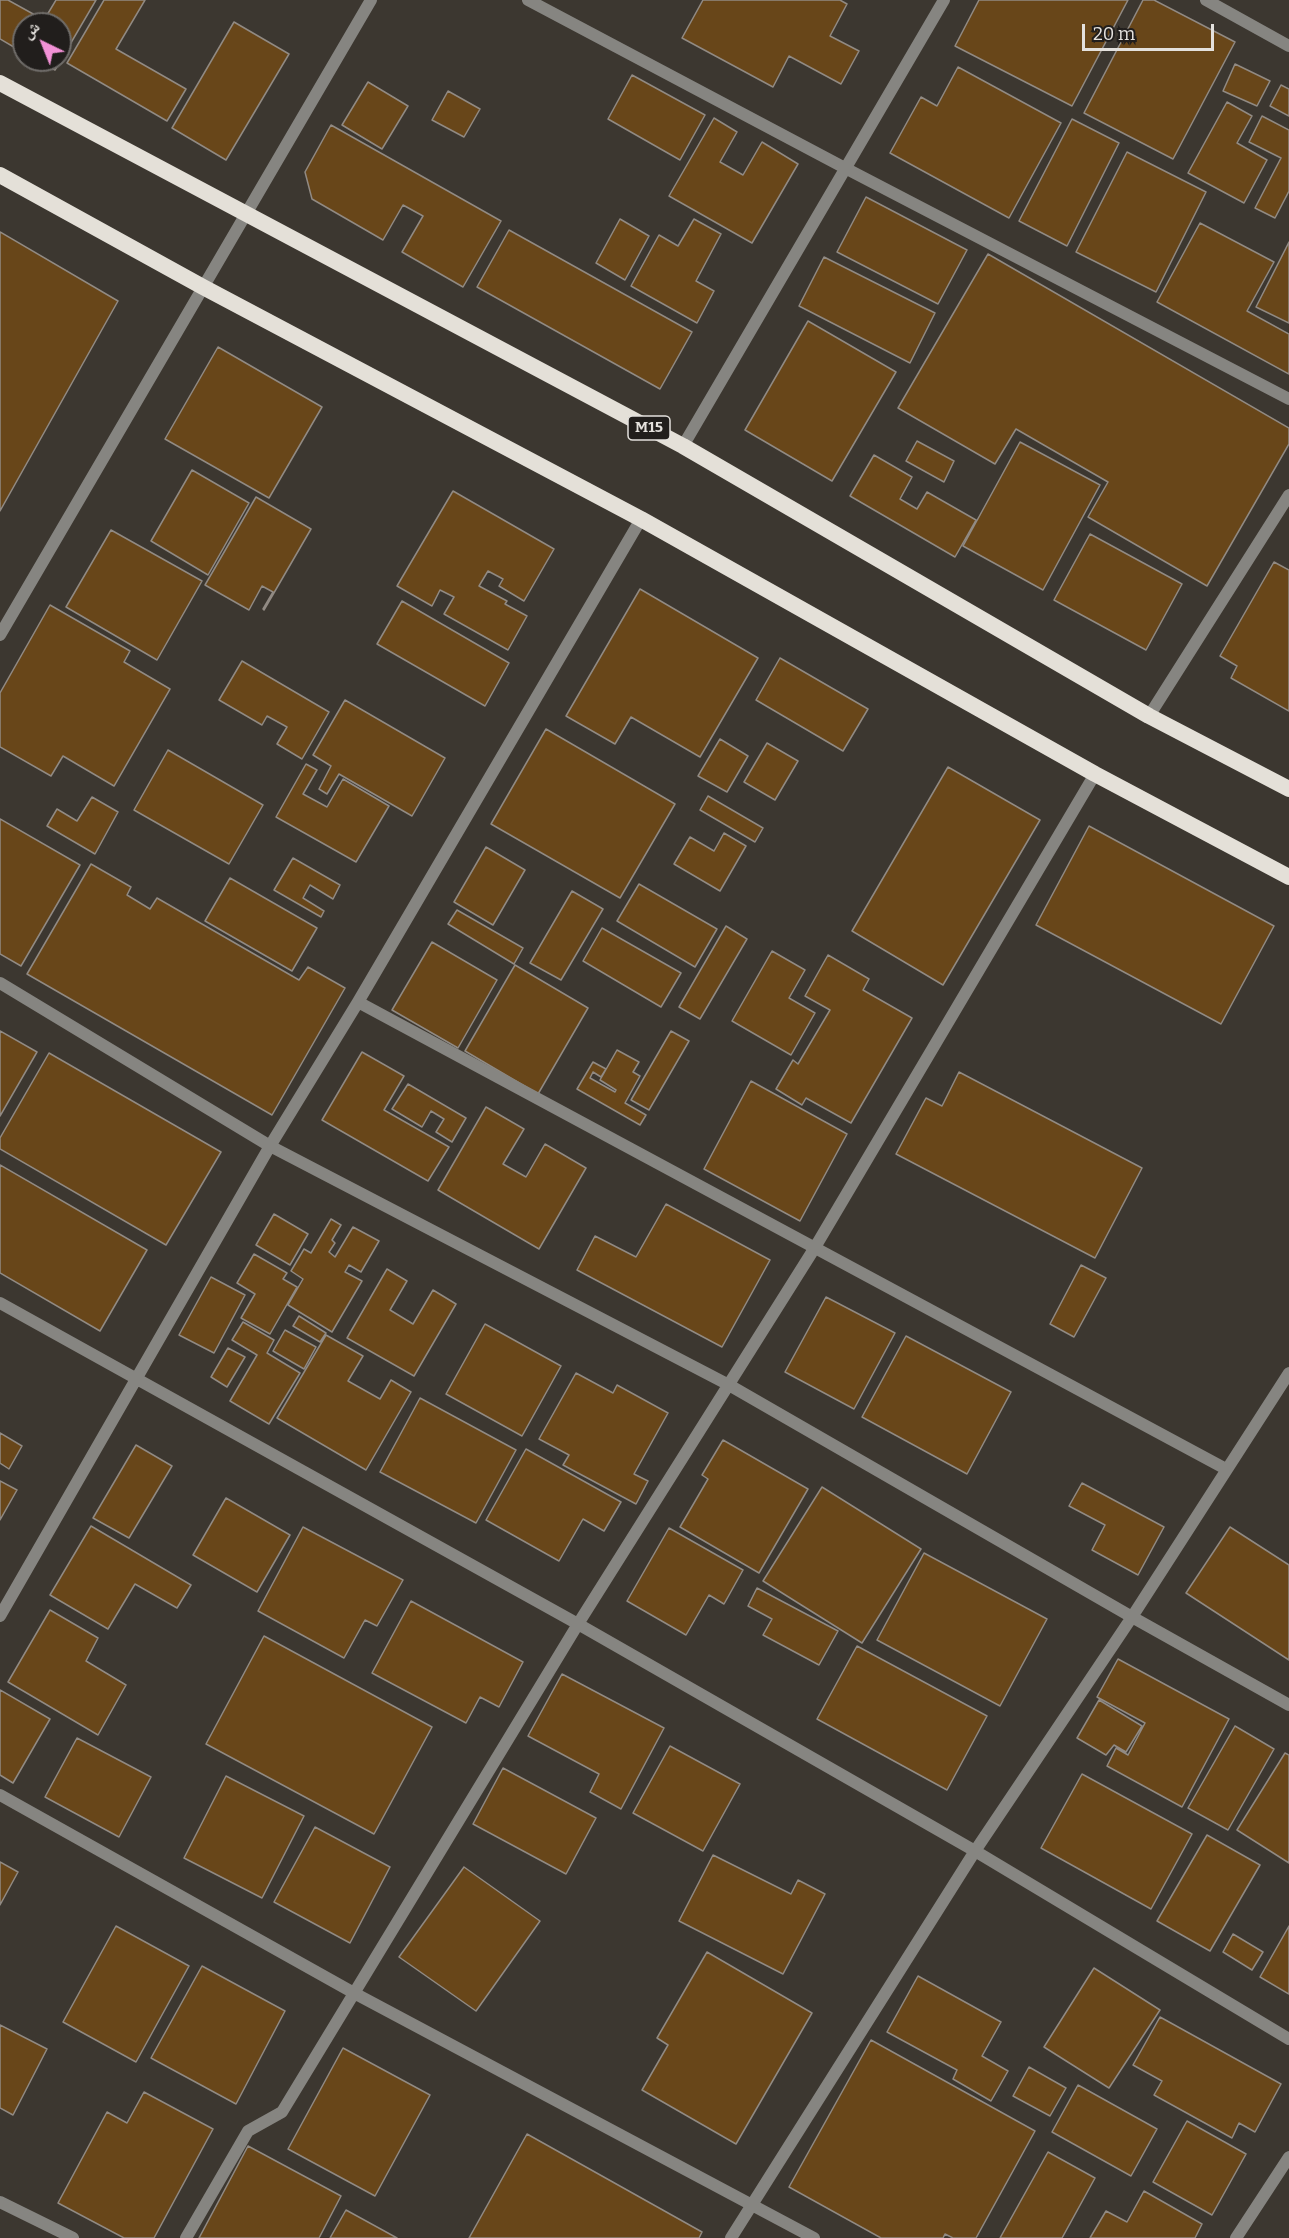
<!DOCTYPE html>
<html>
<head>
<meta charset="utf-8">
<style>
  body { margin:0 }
  #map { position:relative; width:1289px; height:2238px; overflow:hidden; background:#3c3730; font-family:Bitter,"Noto Naskh Arabic",serif }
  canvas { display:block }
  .north { position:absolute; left:12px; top:12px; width:60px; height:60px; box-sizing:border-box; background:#211e1c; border:2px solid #6f6c69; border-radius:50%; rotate:317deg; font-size:16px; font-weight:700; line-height:24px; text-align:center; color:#e4e1dd }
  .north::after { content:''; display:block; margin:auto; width:21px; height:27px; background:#f291d6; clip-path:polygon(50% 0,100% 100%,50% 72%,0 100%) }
  .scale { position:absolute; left:1082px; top:24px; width:132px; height:27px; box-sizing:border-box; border:3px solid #e4e1dd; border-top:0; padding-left:8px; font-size:18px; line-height:21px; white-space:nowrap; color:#e4e1dd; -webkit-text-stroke:4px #211e1c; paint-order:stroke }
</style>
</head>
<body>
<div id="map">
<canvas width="1289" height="2238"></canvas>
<div class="north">ش</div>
<div class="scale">20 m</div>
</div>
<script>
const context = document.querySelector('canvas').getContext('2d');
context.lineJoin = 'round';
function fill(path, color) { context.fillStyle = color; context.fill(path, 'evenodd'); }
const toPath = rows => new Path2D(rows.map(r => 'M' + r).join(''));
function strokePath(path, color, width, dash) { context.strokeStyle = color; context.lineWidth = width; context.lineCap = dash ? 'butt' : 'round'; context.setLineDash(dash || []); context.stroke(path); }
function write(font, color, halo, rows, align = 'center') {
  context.font = font + ' Bitter,serif'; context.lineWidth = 6; context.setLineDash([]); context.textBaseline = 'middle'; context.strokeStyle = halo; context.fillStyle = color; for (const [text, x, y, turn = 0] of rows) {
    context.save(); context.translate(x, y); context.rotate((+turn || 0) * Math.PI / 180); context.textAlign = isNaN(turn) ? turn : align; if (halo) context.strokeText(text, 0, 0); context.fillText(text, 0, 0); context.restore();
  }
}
const building = toPath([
  [0,0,8,0,44,20,56,0,96,0,55,70,37,60,60,60,60,24,24,24,24,53,0,39,0,0],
  [104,0,145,0,116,49,186,89,167,121,67,63,104,0],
  [703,0,840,0,847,4,830,36,859,51,841,84,789,56,773,87,682,38,703,0],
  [979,0,1128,0,1072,106,955,46,979,0],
  [1143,0,1154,0,1235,42,1173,159,1084,113,1143,0],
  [234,22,289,54,226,160,172,128,234,22],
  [1235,64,1270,81,1257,106,1223,91,1235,64],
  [958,67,1061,123,1009,218,890,153,921,97,937,106,958,67],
  [632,75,705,115,680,160,608,119,632,75],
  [368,82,408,106,382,149,342,125,368,82],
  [1281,85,1289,89,1289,116,1270,106,1281,85],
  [448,91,480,109,464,137,432,120,448,91],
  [1227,102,1252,116,1237,143,1267,160,1244,203,1188,173,1227,102],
  [1262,116,1289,130,1289,191,1275,218,1255,208,1281,158,1249,142,1262,116],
  [714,118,737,132,720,162,743,175,762,142,798,164,752,243,669,196,714,118],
  [1072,119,1119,143,1067,246,1019,221,1072,119],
  [331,125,501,221,463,287,402,252,423,216,403,205,383,240,312,199,305,172,331,125],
  [1127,152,1206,192,1156,292,1076,252,1127,152],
  [866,197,967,250,938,304,837,252,866,197],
  [620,219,649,236,625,280,596,263,620,219],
  [694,219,721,234,696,281,714,291,697,323,631,286,659,235,678,246,694,219],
  [1200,223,1274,262,1247,311,1289,334,1289,374,1157,302,1200,223],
  [509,230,692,332,660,389,477,287,509,230],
  [0,232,118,301,0,511,0,232],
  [1289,242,1289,323,1256,307,1289,242],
  [988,254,1289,428,1289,444,1207,586,1088,517,1108,482,1016,429,995,464,898,408,988,254],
  [824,257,935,313,910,363,799,306,824,257],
  [808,321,896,372,832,481,745,430,808,321],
  [218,347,322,407,269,498,165,439,218,347],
  [917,441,954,461,944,482,906,461,917,441],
  [1020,442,1100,485,1043,590,963,546,1020,442],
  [874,455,912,477,900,499,917,509,927,492,976,520,955,557,850,496,874,455],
  [192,470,249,503,208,575,151,541,192,470],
  [453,491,554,549,524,601,499,586,503,579,488,571,479,586,507,601,505,604,527,616,508,650,444,614,454,597,440,590,432,606,397,586,453,491],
  [256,497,311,529,264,610,263,609,273,592,262,586,249,610,205,585,256,497],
  [111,530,202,581,157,660,66,607,111,530],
  [1090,534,1182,584,1146,650,1054,600,1090,534],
  [1274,562,1289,570,1289,711,1231,678,1237,666,1220,656,1274,562],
  [640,589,758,658,700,757,631,717,615,744,566,716,640,589],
  [402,601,509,663,485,706,377,644,402,601],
  [50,605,130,651,124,662,170,689,114,786,63,756,51,776,0,747,0,693,50,605],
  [780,658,868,709,843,751,756,700,780,658],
  [242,661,329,712,302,759,277,744,287,727,267,716,262,725,219,700,242,661],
  [345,700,445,758,412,816,339,774,327,794,319,789,331,766,313,755,345,700],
  [546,729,675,804,620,898,491,824,546,729],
  [720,739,748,756,727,792,698,776,720,739],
  [767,743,798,761,775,800,744,782,767,743],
  [168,750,263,805,229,864,134,810,168,750],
  [306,764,317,770,303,794,327,807,343,779,389,806,356,862,276,817,306,764],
  [948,767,1040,820,943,985,852,931,948,767],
  [708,796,763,828,755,842,700,810,708,796],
  [92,797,118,812,95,854,47,826,57,809,77,821,92,797],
  [0,819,80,865,21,966,0,954,0,819],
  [1089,826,1274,926,1221,1024,1036,925,1089,826],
  [724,833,746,846,720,891,674,864,690,837,714,851,724,833],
  [486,847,525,870,493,925,454,902,486,847],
  [293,858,340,885,333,899,310,885,303,898,324,911,321,917,274,890,293,858],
  [91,864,131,887,127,895,150,909,157,898,299,980,308,967,345,988,272,1115,27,974,91,864],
  [230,878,317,928,292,971,205,921,230,878],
  [639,884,717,929,695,967,617,921,639,884],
  [572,891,603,909,561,980,530,963,572,891],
  [457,910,523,948,514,964,448,924,457,910],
  [726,926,747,939,700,1019,679,1007,726,926],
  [602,928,681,973,661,1007,583,961,602,928],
  [432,942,497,980,458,1048,392,1010,432,942],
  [772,951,805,970,789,998,815,1013,791,1055,732,1021,772,951],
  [828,955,869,979,863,990,912,1018,851,1123,806,1098,802,1105,776,1089,793,1060,798,1064,830,1010,805,996,828,955],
  [515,965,588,1008,538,1094,465,1051,515,965],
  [0,1031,37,1052,0,1116,0,1031],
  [671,1031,689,1041,649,1110,631,1100,671,1031],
  [617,1050,639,1062,633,1072,640,1076,625,1103,646,1115,640,1125,577,1089,593,1062,606,1069,601,1077,593,1072,590,1078,615,1092,616,1090,600,1080,617,1050],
  [362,1052,404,1076,384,1110,449,1147,428,1181,322,1120,362,1052],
  [49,1053,221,1152,166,1245,0,1149,0,1138,49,1053],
  [959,1072,1142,1168,1095,1258,896,1154,926,1098,942,1106,959,1072],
  [751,1081,847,1134,800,1221,704,1169,751,1081],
  [408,1084,466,1118,452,1142,436,1132,444,1119,431,1111,422,1127,392,1109,408,1084],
  [486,1107,524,1129,503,1164,526,1177,545,1144,586,1168,539,1249,438,1190,486,1107],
  [0,1165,147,1250,100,1331,0,1273,0,1165],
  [666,1204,770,1260,722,1347,577,1270,595,1236,636,1257,666,1204],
  [274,1214,308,1234,290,1265,256,1245,274,1214],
  [331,1219,341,1225,332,1240,335,1243,329,1252,335,1257,353,1227,379,1241,361,1272,349,1265,345,1272,362,1281,332,1332,288,1305,303,1279,291,1271,304,1249,311,1253,331,1219],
  [254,1254,287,1273,283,1279,297,1287,270,1334,241,1318,255,1294,237,1283,254,1254],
  [1081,1265,1106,1278,1074,1337,1050,1324,1081,1265],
  [387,1269,407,1281,390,1310,413,1324,433,1290,456,1304,414,1376,347,1338,387,1269],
  [211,1277,245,1295,214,1353,179,1335,211,1277],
  [826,1297,895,1333,854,1409,785,1372,826,1297],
  [299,1316,326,1333,320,1342,293,1326,299,1316],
  [243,1322,274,1340,267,1353,300,1373,269,1424,230,1401,257,1355,232,1340,243,1322],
  [485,1324,561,1366,522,1436,446,1394,485,1324],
  [285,1330,316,1347,304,1369,273,1351,285,1330],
  [326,1335,363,1356,348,1381,380,1399,391,1380,411,1392,366,1470,277,1418,326,1335],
  [906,1336,1011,1392,967,1474,862,1417,906,1336],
  [228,1348,245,1357,227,1387,211,1377,228,1348],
  [576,1373,613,1393,617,1385,668,1413,634,1474,648,1481,636,1504,563,1465,569,1455,539,1439,576,1373],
  [420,1398,516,1450,476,1523,380,1472,420,1398],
  [0,1433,22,1446,9,1469,0,1463,0,1433],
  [723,1440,808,1489,759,1573,680,1527,708,1479,702,1475,723,1440],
  [136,1445,172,1466,129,1538,93,1518,136,1445],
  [526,1449,621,1502,604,1531,583,1519,559,1561,486,1520,526,1449],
  [0,1481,17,1490,0,1520,0,1481],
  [1082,1483,1164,1527,1138,1575,1092,1550,1105,1525,1069,1506,1082,1483],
  [822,1487,921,1549,862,1643,763,1581,822,1487],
  [226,1498,290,1535,257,1592,193,1555,226,1498],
  [91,1526,191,1585,177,1608,135,1584,108,1629,50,1595,91,1526],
  [303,1527,403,1580,377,1626,365,1620,344,1658,258,1611,303,1527],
  [1230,1527,1289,1565,1289,1660,1186,1593,1230,1527],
  [669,1528,743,1570,724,1604,709,1595,686,1635,627,1601,669,1528],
  [924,1553,1047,1619,1000,1706,877,1640,924,1553],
  [757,1588,838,1631,819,1665,763,1635,772,1619,748,1606,757,1588],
  [411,1601,523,1662,499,1707,480,1697,466,1723,372,1673,411,1601],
  [50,1610,98,1638,86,1661,126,1685,98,1735,8,1682,50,1610],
  [264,1636,432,1727,374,1834,206,1744,264,1636],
  [857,1646,987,1716,947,1790,817,1719,857,1646],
  [1118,1659,1229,1719,1182,1807,1107,1766,1116,1748,1128,1755,1145,1723,1097,1697,1118,1659],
  [562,1674,664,1728,621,1809,590,1792,599,1774,528,1736,562,1674],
  [0,1690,50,1719,13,1783,0,1775,0,1690],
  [1099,1700,1142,1726,1126,1752,1114,1745,1106,1755,1077,1738,1099,1700],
  [1235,1726,1274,1749,1228,1830,1188,1808,1235,1726],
  [77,1738,151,1777,119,1837,45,1797,77,1738],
  [670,1746,740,1784,703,1851,633,1813,670,1746],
  [1285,1753,1289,1755,1289,1863,1237,1830,1285,1753],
  [503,1768,596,1818,566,1874,473,1824,503,1768],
  [1082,1774,1192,1834,1151,1909,1041,1848,1082,1774],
  [226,1776,304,1816,262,1898,184,1858,226,1776],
  [315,1827,390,1867,350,1943,274,1902,315,1827],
  [1207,1835,1260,1865,1210,1951,1157,1921,1207,1835],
  [713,1855,791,1894,798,1880,825,1894,783,1974,679,1921,713,1855],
  [0,1862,18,1872,0,1905,0,1862],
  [464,1867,540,1921,476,2011,399,1957,464,1867],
  [116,1926,189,1966,136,2062,63,2022,116,1926],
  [1289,1926,1289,1994,1260,1977,1289,1926],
  [1233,1934,1263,1952,1252,1970,1223,1952,1233,1934],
  [707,1952,812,2013,736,2144,642,2090,668,2045,657,2038,707,1952],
  [202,1966,285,2011,236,2104,151,2058,202,1966],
  [1094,1968,1160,2010,1109,2088,1044,2047,1094,1968],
  [918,1976,1001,2022,982,2056,1008,2071,991,2101,953,2079,957,2070,887,2032,918,1976],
  [1160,2017,1281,2084,1255,2132,1239,2123,1232,2138,1154,2095,1162,2081,1133,2065,1160,2017],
  [0,2025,47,2049,13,2115,0,2108,0,2025],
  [871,2040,1035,2131,976,2238,953,2238,945,2234,943,2238,881,2238,789,2187,871,2040],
  [343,2048,430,2095,375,2196,288,2149,343,2048],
  [1029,2067,1066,2088,1050,2116,1013,2096,1029,2067],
  [1078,2085,1157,2129,1131,2176,1052,2132,1078,2085],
  [144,2092,213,2129,154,2238,124,2238,58,2203,107,2112,127,2123,144,2092],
  [1187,2121,1246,2154,1212,2215,1153,2182,1187,2121],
  [527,2134,702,2232,699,2238,469,2238,527,2134],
  [248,2146,341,2196,319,2238,199,2238,248,2146],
  [1048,2152,1095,2178,1062,2238,1000,2238,1048,2152],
  [1144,2191,1202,2224,1195,2238,1090,2238,1106,2211,1127,2222,1144,2191],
  [346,2210,397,2238,330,2238,346,2210]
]);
fill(building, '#684619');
strokePath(building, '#918a83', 1.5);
strokePath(toPath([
  [528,0,845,168,1289,399],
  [1206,0,1289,46],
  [683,446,944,0],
  [0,635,371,0],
  [1149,716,1289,495],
  [0,983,270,1146,729,1385,1132,1617,1289,1705],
  [358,1002,1226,1469],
  [0,1303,578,1624,975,1851,1289,2039],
  [0,1616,270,1146,358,1002,641,519],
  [0,1795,354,1993,814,2238],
  [0,2202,73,2238],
  [186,2238,248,2131,282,2112,578,1624,814,1249,1095,774],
  [731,2238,975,1851,1132,1617,1289,1373],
  [1236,2238,1289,2157]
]), '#868581', 12);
strokePath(toPath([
  [0,83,683,446,1149,716,1289,789],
  [0,175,203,287,641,519,1095,774,1289,877]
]), '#e4e0d8', 16);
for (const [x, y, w] of [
  [649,428,42]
]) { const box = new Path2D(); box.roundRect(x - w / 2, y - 12, w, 24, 4.5); context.fillStyle = '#211e1c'; context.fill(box); strokePath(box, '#e4e1dd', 1.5); }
write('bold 15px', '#e4e1dd', null, [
  ["M15",649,428]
]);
</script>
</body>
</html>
